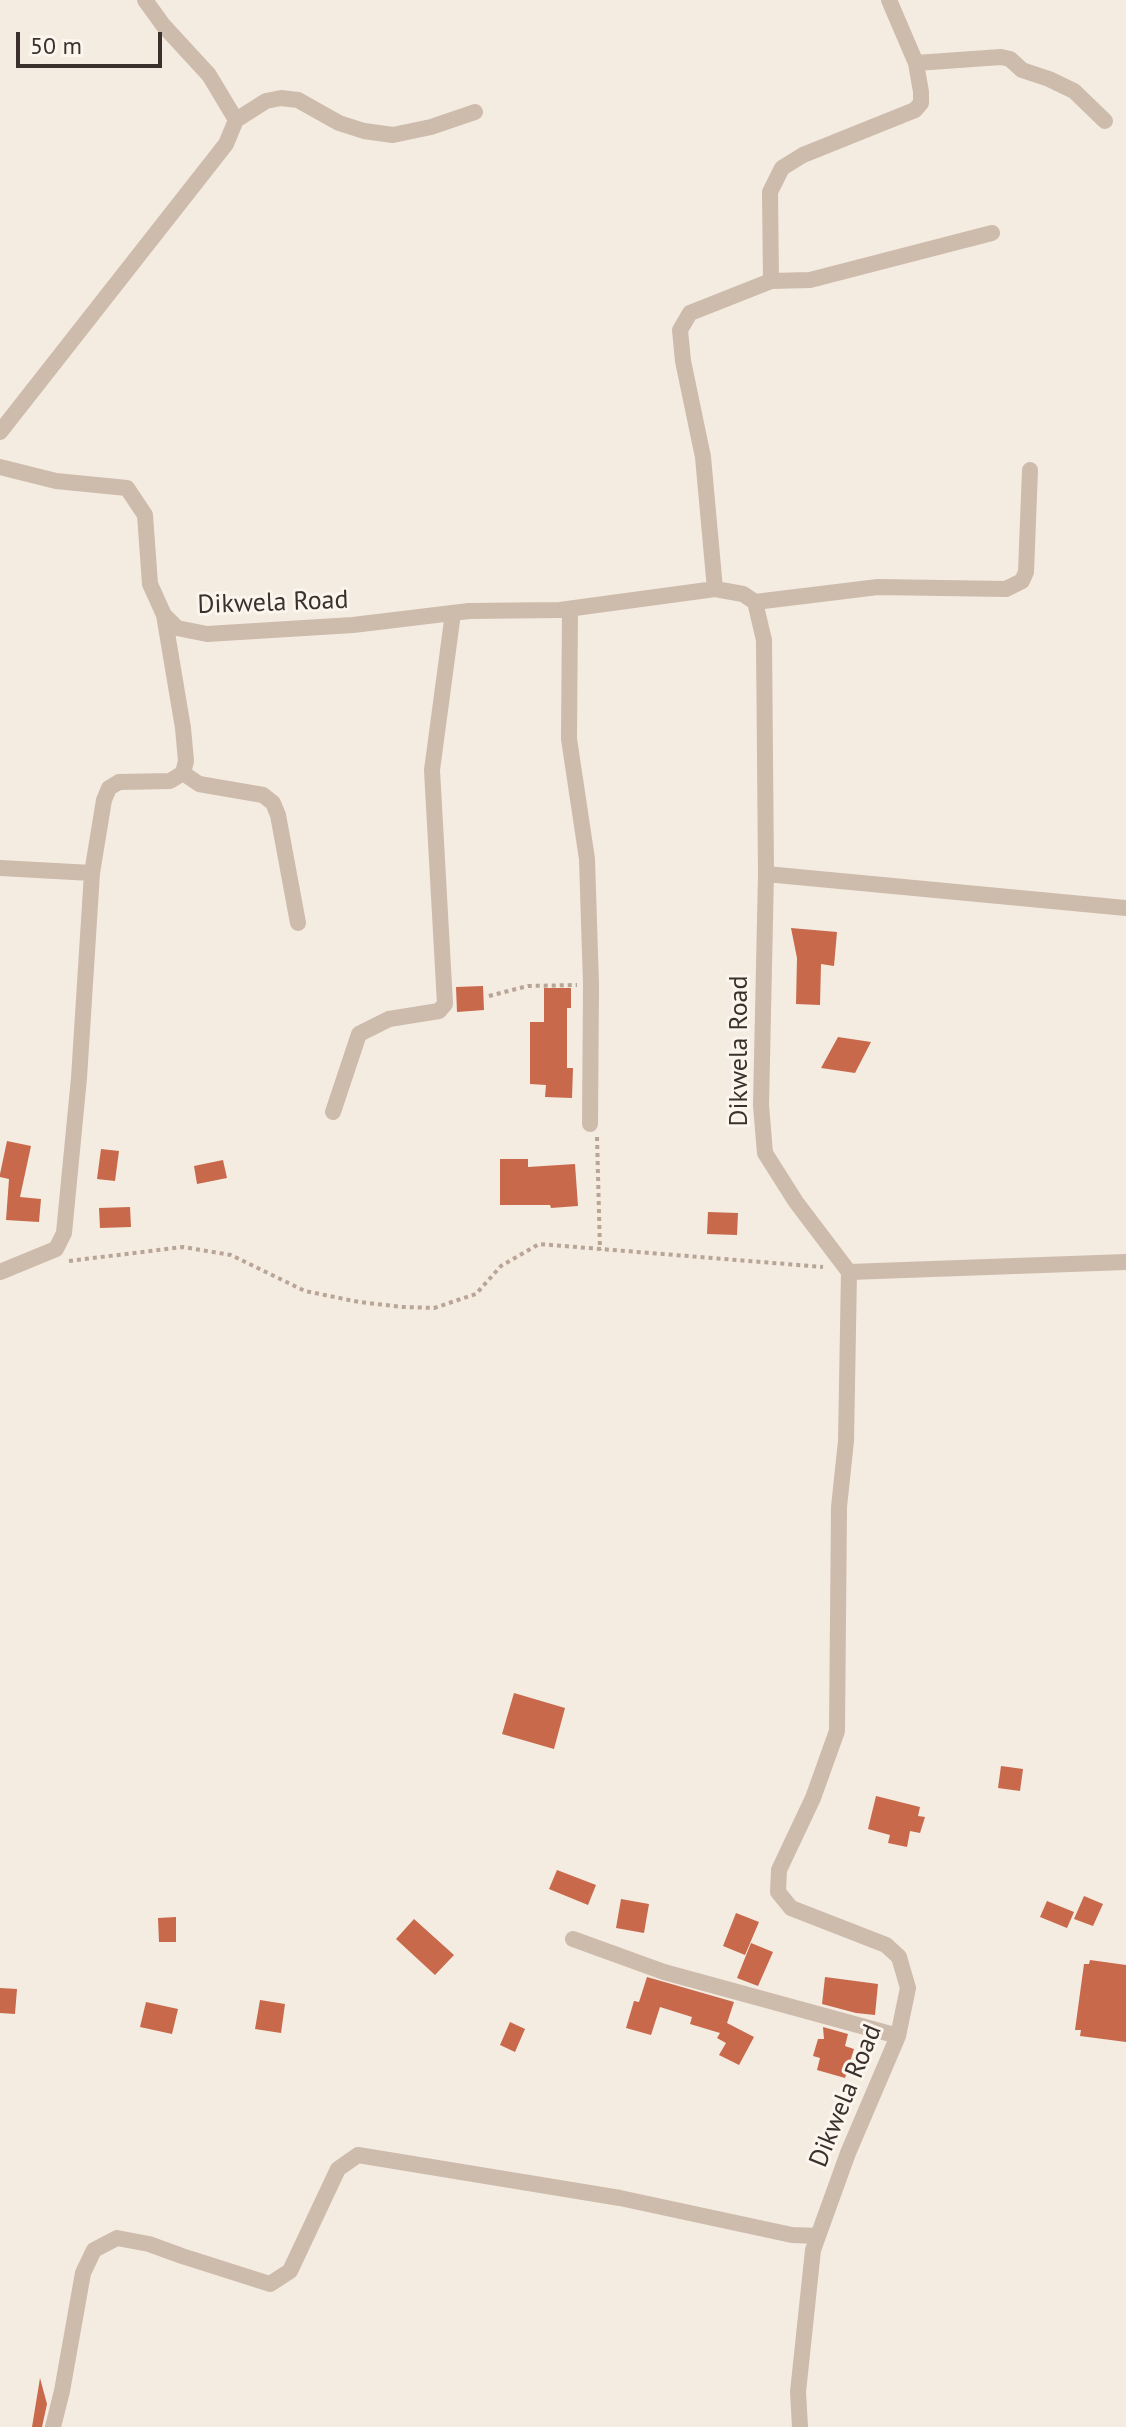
<!DOCTYPE html>
<html>
<head>
<meta charset="utf-8">
<style>
  body { margin:0 }
  #map { position:relative; width:1126px; height:2427px; overflow:hidden; background:#f4ebe1; font-family:"PT Sans",sans-serif }
  canvas { display:block }
  .scale { position:absolute; left:16px; top:32px; width:146px; height:36px; box-sizing:border-box; border:4px solid #3b302b; border-top:0; padding-left:10px; font-size:24px; line-height:28px; white-space:nowrap; color:#3b302b; -webkit-text-stroke:6px #fbf5ee; paint-order:stroke }
</style>
</head>
<body>
<div id="map">
<canvas width="1126" height="2427"></canvas>
<div class="scale">50 m</div>
</div>
<script>
const context = document.querySelector('canvas').getContext('2d');
context.lineJoin = 'round';
function fill(path, color) { context.fillStyle = color; context.fill(path, 'evenodd'); }
const toPath = rows => new Path2D(rows.map(r => 'M' + r).join(''));
function strokePath(path, color, width, dash) { context.strokeStyle = color; context.lineWidth = width; context.lineCap = dash ? 'butt' : 'round'; context.setLineDash(dash || []); context.stroke(path); }
function write(font, color, halo, rows, align = 'center') {
  context.font = font + ' "PT Sans",sans-serif'; context.lineWidth = 6; context.setLineDash([]); context.textBaseline = 'middle'; context.strokeStyle = halo; context.fillStyle = color; for (const [text, x, y, turn = 0] of rows) {
    context.save(); context.translate(x, y); context.rotate((+turn || 0) * Math.PI / 180); context.textAlign = isNaN(turn) ? turn : align; if (halo) context.strokeText(text, 0, 0); context.fillText(text, 0, 0); context.restore();
  }
}
fill(toPath([
  [791,928,837,932,834,966,821,964,820,1005,796,1004,797,958],
  [483,986,484,1010,457,1012,456,987],
  [544,988,571,988,571,1008,567,1008,567,1068,573,1068,572,1098,545,1097,546,1085,530,1084,530,1022,544,1022],
  [838,1037,871,1042,855,1073,821,1068],
  [7,1141,31,1146,20,1197,41,1199,39,1222,6,1220,9,1179,0,1177,0,1174],
  [101,1149,119,1151,115,1181,97,1179],
  [500,1159,528,1159,528,1167,575,1164,578,1206,551,1208,550,1205,500,1205],
  [223,1160,227,1178,197,1184,194,1166],
  [130,1207,131,1227,100,1228,99,1208],
  [708,1212,738,1213,737,1235,707,1234],
  [514,1693,565,1708,554,1749,502,1734],
  [1001,1766,1023,1769,1020,1791,998,1788],
  [876,1796,920,1807,918,1816,925,1817,920,1833,910,1831,907,1847,888,1843,890,1835,868,1829],
  [557,1870,596,1885,588,1905,549,1889],
  [1084,1896,1103,1904,1093,1926,1074,1919],
  [621,1899,649,1904,644,1933,616,1928],
  [1047,1901,1074,1912,1067,1928,1040,1917],
  [736,1913,759,1922,745,1955,723,1946],
  [176,1917,176,1942,159,1942,158,1918],
  [414,1919,454,1955,435,1975,396,1939],
  [751,1943,773,1952,758,1986,737,1978],
  [1090,1960,1126,1965,1126,2042,1080,2036,1081,2030,1075,2030,1084,1964,1089,1964],
  [647,1977,734,2002,727,2023,754,2037,739,2065,719,2055,726,2043,717,2038,720,2033,690,2024,692,2017,660,2007,651,2035,626,2028,634,2001,639,2002],
  [825,1977,878,1984,875,2015,856,2013,822,2004],
  [0,1988,17,1989,15,2014,0,2013],
  [260,2000,285,2004,281,2033,255,2029],
  [146,2002,178,2009,172,2034,140,2027],
  [510,2022,525,2029,515,2052,500,2045],
  [823,2027,848,2034,845,2046,854,2049,845,2078,817,2070,820,2058,813,2056,818,2039,824,2039],
  [40,2378,47,2404,42,2427,32,2427]
]), '#c8694b');
strokePath(toPath([
  [489,996,528,986,577,985],
  [597,1137,600,1250],
  [69,1261,183,1247,231,1255,305,1291,359,1302,403,1307,434,1308,476,1294,501,1266,539,1244,823,1267]
]), '#b9a596', 4, [4, 4]);
strokePath(toPath([
  [916,63,1001,57,1010,59,1022,70,1049,79,1074,91,1105,121],
  [236,120,266,101,281,98,298,100,339,123,364,131,393,135,431,127,475,112],
  [771,281,810,280,992,233],
  [0,432,226,144,236,120,209,75,163,25,145,0],
  [0,467,56,481,127,488,145,515,150,584,164,615,177,628,207,634,353,625,469,611,560,610,715,589,743,594,755,602,764,640,766,874,761,1105,765,1153,796,1202,849,1272,846,1441,839,1507,837,1731,813,1798,779,1870,778,1892,791,1908,886,1945,899,1957,908,1988,898,2036,848,2153,813,2250,798,2392,800,2427],
  [715,589,703,457,683,361,680,330,690,313,771,281,770,192,782,168,803,155,915,110,921,103,921,92,916,63,889,0],
  [755,602,878,587,1006,589,1022,581,1026,572,1030,470],
  [570,609,569,739,587,859,591,985,590,1124],
  [183,773,199,784,263,795,273,803,278,815,298,923],
  [0,868,92,873],
  [766,874,1126,908],
  [333,1112,359,1034,389,1019,439,1011,445,1004,432,770,453,613],
  [0,1272,56,1249,64,1233,79,1078,92,873,104,800,109,788,119,782,170,781,183,773,186,761,183,728,164,615],
  [849,1272,1126,1262],
  [573,1939,664,1972,898,2036],
  [53,2427,62,2391,83,2273,94,2250,117,2238,149,2244,182,2256,270,2284,290,2271,338,2169,358,2155,620,2198,792,2235,818,2236]
]), '#cdbbac', 16);
write('26px', '#3b302b', '#fbf5ee', [
  ["Dikwela Road",273,603,-2],
  ["Dikwela Road",740,1051,-90],
  ["Dikwela Road",846,2096,-68]
]);
</script>
</body>
</html>
